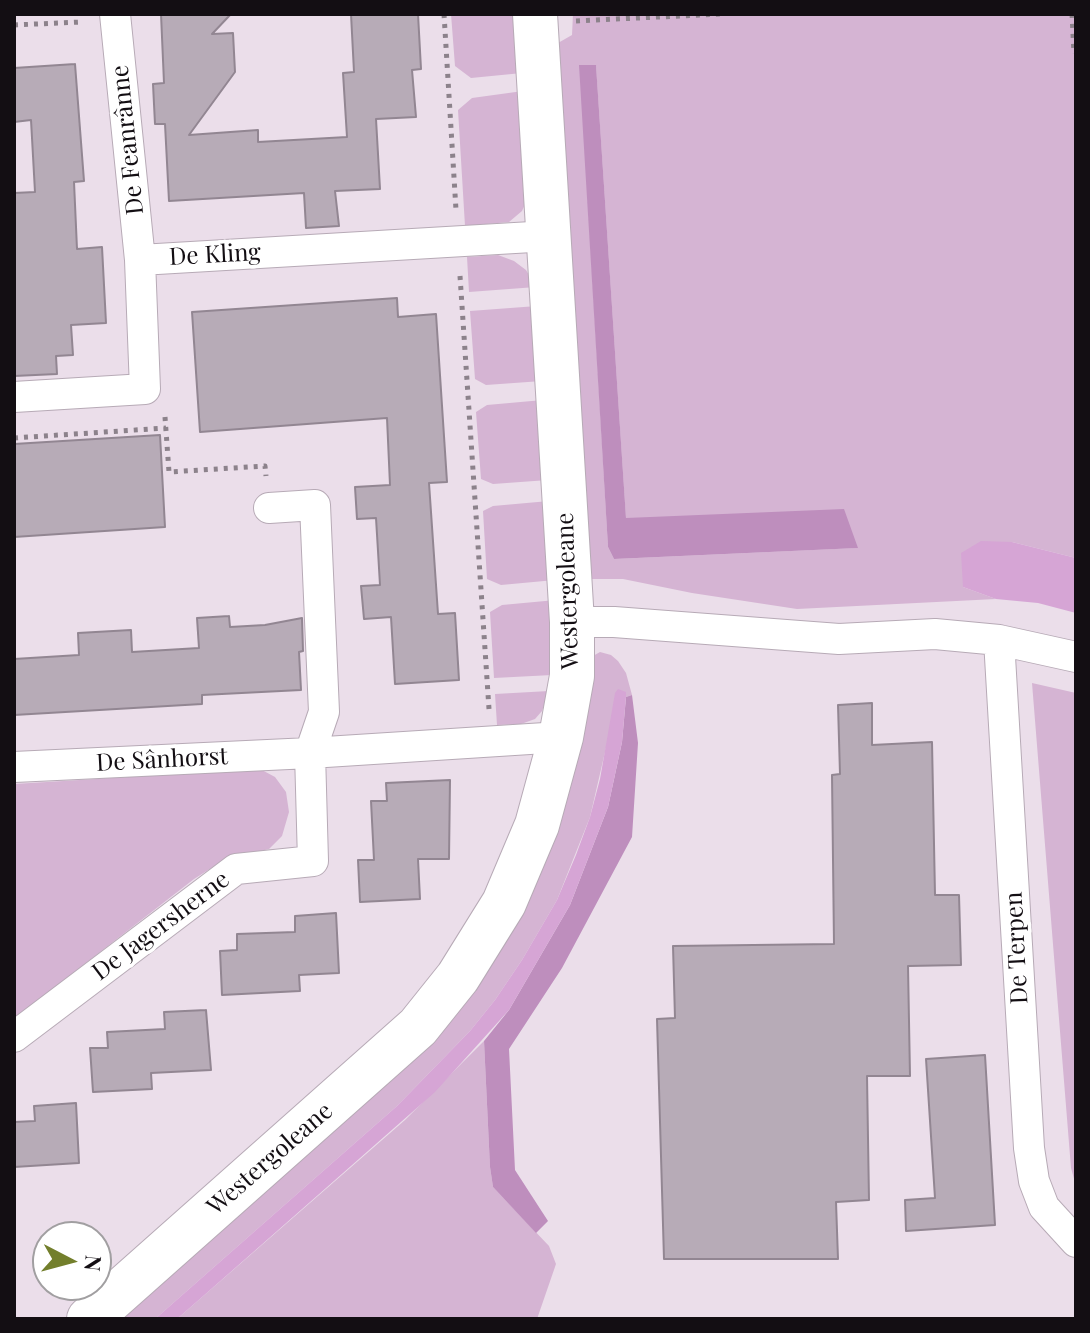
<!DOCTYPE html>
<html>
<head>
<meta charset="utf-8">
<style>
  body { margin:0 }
  #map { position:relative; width:1090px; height:1333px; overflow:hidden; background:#ebdeea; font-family:"Playfair Display",serif }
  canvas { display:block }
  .frame { position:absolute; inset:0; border:16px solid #130e13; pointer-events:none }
  .north { position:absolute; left:32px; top:1221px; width:80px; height:80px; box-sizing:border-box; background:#fff; border:2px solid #a19fa1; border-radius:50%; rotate:96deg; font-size:22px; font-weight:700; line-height:32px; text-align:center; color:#130e13 }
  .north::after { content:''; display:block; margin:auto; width:28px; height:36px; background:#737f2c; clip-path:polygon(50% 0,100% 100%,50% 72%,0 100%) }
</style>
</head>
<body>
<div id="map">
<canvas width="1090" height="1333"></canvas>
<div class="frame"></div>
<div class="north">N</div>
</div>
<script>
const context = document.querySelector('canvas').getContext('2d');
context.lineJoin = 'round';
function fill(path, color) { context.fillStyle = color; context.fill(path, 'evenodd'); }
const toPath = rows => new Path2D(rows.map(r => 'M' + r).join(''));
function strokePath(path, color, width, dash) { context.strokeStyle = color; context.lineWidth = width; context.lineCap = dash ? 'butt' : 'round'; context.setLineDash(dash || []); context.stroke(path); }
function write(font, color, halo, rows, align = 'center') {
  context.font = font + ' "Playfair Display",serif'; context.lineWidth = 7; context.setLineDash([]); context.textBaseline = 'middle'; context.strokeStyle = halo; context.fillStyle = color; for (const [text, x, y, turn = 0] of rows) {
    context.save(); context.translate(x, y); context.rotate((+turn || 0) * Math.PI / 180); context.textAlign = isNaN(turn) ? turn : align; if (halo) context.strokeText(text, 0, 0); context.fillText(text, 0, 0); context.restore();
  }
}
fill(toPath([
  [451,14,518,14,522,73,471,78,455,66],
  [573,14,1076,14,1076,558,1012,542,963,587,996,599,797,609,692,593,623,579,592,579,589,576,558,43,572,35],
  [580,65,596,66,626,519,857,548,614,559,608,547],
  [523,91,526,202,522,211,509,222,465,226,458,110,472,98],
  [498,255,514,261,526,270,536,287,469,292,467,257],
  [537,306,542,381,486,385,475,379,470,311],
  [543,400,548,480,493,484,481,479,476,412,487,405],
  [549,501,555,580,501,585,487,579,483,511,493,506],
  [556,600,552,675,494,678,490,612,502,605],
  [600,652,611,655,618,661,626,673,632,695,626,697,626,692,608,739,590,817,557,900,522,960,495,1000,470,1031,397,1106,155,1319,109,1319,441,1030,593,656],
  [1032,683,1076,693,1076,1186,1071,1168],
  [549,691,542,711,535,719,521,724,497,725,495,694],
  [260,769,275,777,286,792,289,812,282,836,269,849,224,860,194,879,14,1019,14,784],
  [484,1041,490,1167,493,1187,549,1246,556,1264,537,1319,177,1319,405,1120]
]), '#d5b4d3');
fill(toPath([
  [579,65,596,65,626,518,844,509,858,548,614,559,608,547],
  [632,695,638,743,632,837,562,968,509,1049,515,1170,548,1221,536,1233,493,1187,490,1167,484,1041,509,1010,570,905,608,807,622,742,626,697]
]), '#be8ebd');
fill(toPath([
  [981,541,1012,542,1076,558,1076,613,1038,603,996,599,963,587,961,553],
  [618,689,626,692,626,697,622,742,608,807,570,905,509,1010,435,1092,209,1291,177,1319,155,1319,397,1106,470,1031,495,1000,522,960,557,900,576,855,590,817,600,779,615,693]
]), '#d6a5d5');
const building = toPath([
  [161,14,231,14,212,34,233,33,235,72,189,135,258,130,258,142,347,137,343,73,354,72,351,14,418,14,421,69,412,70,416,117,376,119,380,189,335,191,339,226,306,228,304,193,169,201,165,124,155,124,153,84,164,83,161,14],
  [75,64,84,181,74,182,77,249,102,247,106,323,71,325,73,355,56,356,57,374,14,376,14,193,35,192,31,120,14,122,14,68,75,64],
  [397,298,398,317,436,314,447,482,429,483,438,614,455,613,459,680,395,684,391,617,364,619,361,586,380,585,378,551,376,518,357,519,355,487,390,485,387,418,200,432,192,312,397,298],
  [160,435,165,527,14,537,14,444,160,435],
  [229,616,230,627,265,625,302,618,303,651,299,652,301,690,202,695,202,704,14,715,14,659,79,655,78,633,131,630,132,652,199,648,197,618,229,616],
  [872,703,872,745,932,742,935,895,959,895,961,965,908,966,910,1076,867,1076,869,1200,836,1202,838,1259,664,1259,657,1019,675,1018,673,946,834,944,832,775,840,774,838,705,872,703],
  [450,780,449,859,418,859,420,899,360,902,358,860,374,860,371,801,387,801,386,783,450,780],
  [336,913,339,973,299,975,300,991,222,995,220,951,237,950,237,934,295,932,295,916,336,913],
  [206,1010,211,1070,151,1073,152,1089,93,1092,90,1048,108,1048,107,1032,165,1029,164,1012,206,1010],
  [985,1055,995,1225,906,1231,905,1200,935,1198,926,1059,985,1055],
  [76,1103,79,1163,14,1167,14,1122,35,1121,34,1106,76,1103]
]);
fill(building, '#b7abb7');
strokePath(building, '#928692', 2);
const street = toPath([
  [115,14,140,260],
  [14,397,145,389,140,260,549,236],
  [572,622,614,622,839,639,935,634,999,640,1076,657],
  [999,640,1029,1148,1034,1181,1044,1207,1076,1242],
  [14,767,310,753,324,712,315,505,269,508],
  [14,1037,236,869,313,861,310,753,561,737]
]);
const secondary = toPath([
  [89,1319,418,1027,458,977,504,903,537,825,561,737,572,676,572,622,535,14]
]);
strokePath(street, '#b7aab6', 32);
strokePath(secondary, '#b7aab6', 46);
strokePath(toPath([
  [444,14,456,210],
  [1072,14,1074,54],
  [576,21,720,14],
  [14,25,81,22],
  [460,276,489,709],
  [165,417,169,472,265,466,266,476],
  [14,438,166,428]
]), '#8c828b', 5, [4, 6]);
strokePath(street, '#fff', 30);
strokePath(secondary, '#fff', 44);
write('24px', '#130e13', '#fff', [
  ["De Feanrânne",128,140,-96],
  ["De Kling",215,255,-3],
  ["Westergoleane",568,591,-92],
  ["De Sânhorst",162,760,-3],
  ["De Jagersherne",161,926,-37],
  ["De Terpen",1017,948,-93],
  ["Westergoleane",270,1159,-41]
]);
</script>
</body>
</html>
